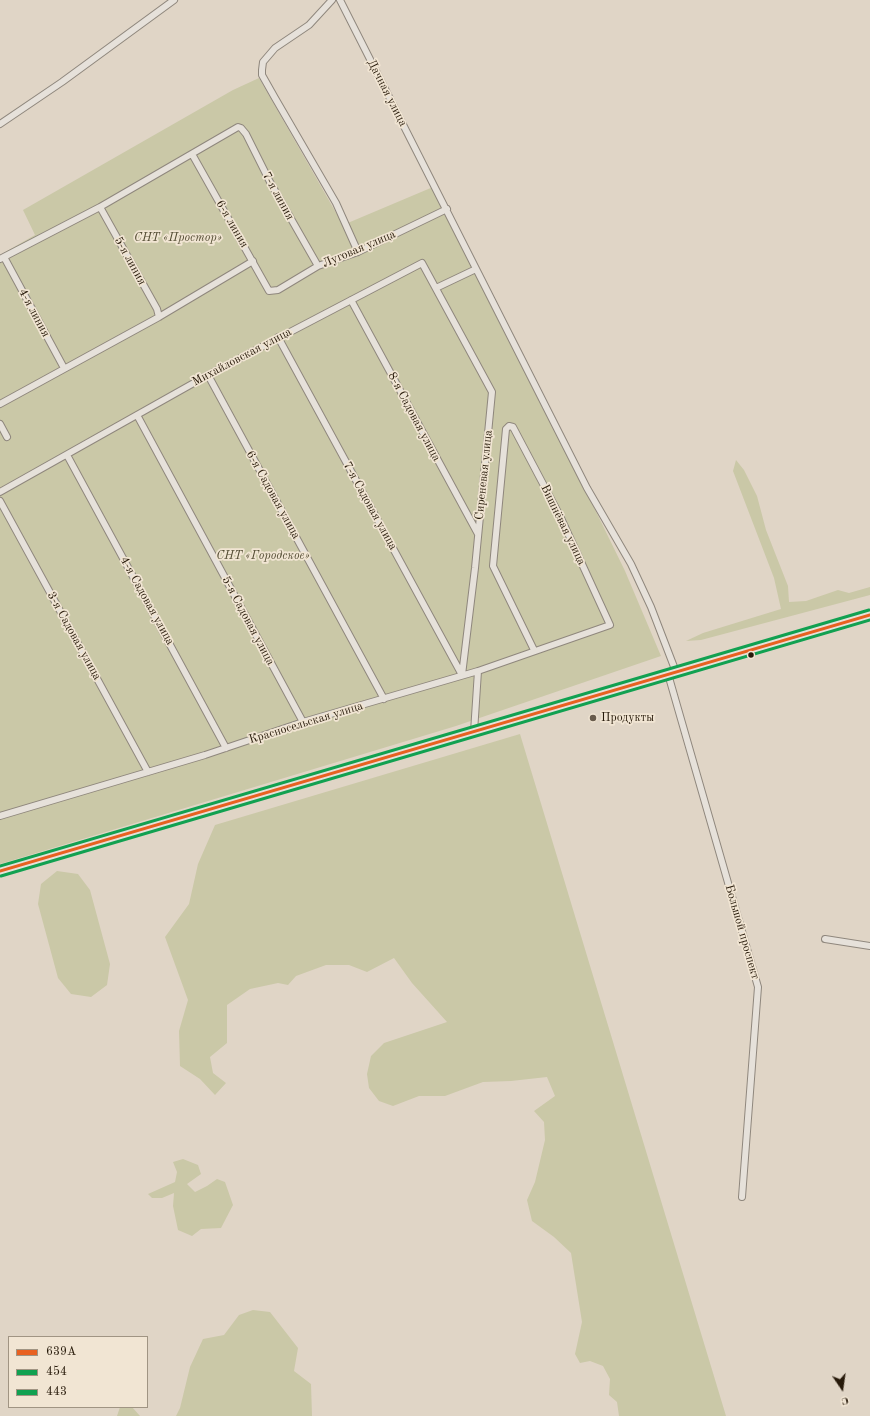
<!DOCTYPE html>
<html>
<head>
<meta charset="utf-8">
<style>
  body { margin:0 }
  #map { position:relative; width:870px; height:1416px; overflow:hidden; background:#e0d5c6; font-family:"Old Standard TT",serif }
  canvas { display:block }
  .legend { position:absolute; left:8px; top:1336px; width:140px; height:72px; box-sizing:border-box; background:#f1e5d3; border:1px solid #a09483; margin:0; padding:5px 7px; list-style:none; font-size:12px; color:#271a0a }
  .legend li { display:flex; align-items:center; gap:8px; height:20px }
  .legend b { width:20px; border:1px solid #a09483 }
  .north { position:absolute; left:822px; top:1368px; width:40px; height:40px; -webkit-text-stroke:3px #f1e5d3; paint-order:stroke; rotate:167deg; font-size:11px; font-weight:700; line-height:16px; text-align:center; color:#271a0a }
  .north::after { content:''; display:block; margin:auto; width:14px; height:18px; background:#271a0a; clip-path:polygon(50% 0,100% 100%,50% 72%,0 100%) }
</style>
</head>
<body>
<div id="map">
<canvas width="870" height="1416"></canvas>
<ul class="legend">
<li><b style="height:5px;background:#e86121"></b>639А</li>
<li><b style="height:5px;background:#11a151"></b>454</li>
<li><b style="height:5px;background:#11a151"></b>443</li>
</ul>
<div class="north">С</div>
</div>
<script>
const context = document.querySelector('canvas').getContext('2d');
context.lineJoin = 'round';
function fill(path, color) { context.fillStyle = color; context.fill(path, 'evenodd'); }
const toPath = rows => new Path2D(rows.map(r => 'M' + r).join(''));
function strokePath(path, color, width, dash) { context.strokeStyle = color; context.lineWidth = width; context.lineCap = dash ? 'butt' : 'round'; context.setLineDash(dash || []); context.stroke(path); }
function write(font, color, halo, rows, align = 'center') {
  context.font = font + ' "Old Standard TT",serif'; context.lineWidth = 3.5; context.setLineDash([]); context.textBaseline = 'middle'; context.strokeStyle = halo; context.fillStyle = color; for (const [text, x, y, turn = 0] of rows) {
    context.save(); context.translate(x, y); context.rotate((+turn || 0) * Math.PI / 180); context.textAlign = isNaN(turn) ? turn : align; if (halo) context.strokeText(text, 0, 0); context.fillText(text, 0, 0); context.restore();
  }
}
fill(toPath([
  [259,78,343,225,433,187,545,407,625,571,661,656,456,726,0,864,0,255,35,235,23,210,233,90],
  [736,460,744,470,757,496,766,530,788,586,789,602,806,601,838,590,849,593,870,587,870,595,701,640,686,641,703,633,781,609,774,578,733,471],
  [520,734,726,1416,619,1416,617,1402,609,1395,610,1379,603,1366,590,1361,580,1363,575,1354,582,1322,571,1253,554,1237,532,1221,527,1200,535,1182,545,1140,544,1122,534,1111,555,1096,547,1077,511,1081,483,1082,445,1096,419,1096,393,1106,379,1101,369,1088,367,1074,371,1056,384,1043,447,1022,412,983,394,958,367,972,349,965,326,965,296,976,288,985,278,983,250,989,227,1005,227,1043,210,1057,213,1073,226,1083,215,1095,200,1079,180,1066,179,1031,188,1000,165,937,189,904,198,864,215,825],
  [57,871,78,874,90,890,110,964,107,985,91,997,71,994,58,978,38,904,41,884],
  [183,1159,198,1165,201,1174,187,1184,195,1192,207,1186,217,1179,225,1182,233,1205,221,1228,201,1229,192,1236,178,1230,173,1206,174,1193,162,1198,152,1198,148,1194,175,1182,177,1172,173,1162],
  [253,1310,270,1312,298,1348,294,1371,311,1384,312,1416,176,1416,180,1408,190,1367,203,1339,224,1335,239,1315],
  [120,1407,132,1407,140,1416,117,1416]
]), '#cac8a7');
const street = toPath([
  [332,0,309,25,275,48,263,62,262,70,262,75,275,98,336,203,358,252],
  [340,0,587,488,631,564,651,607,676,672],
  [0,124,62,82,174,0],
  [192,154,269,291,278,290,318,266,358,252,447,209],
  [100,207,157,309,159,317],
  [4,257,64,368],
  [0,259,100,207,238,127,241,128,246,134,270,182,318,266],
  [436,288,476,269],
  [351,300,478,534],
  [278,337,462,675],
  [208,375,384,699],
  [0,404,159,317,253,261],
  [137,415,303,722],
  [0,424,7,437],
  [67,455,226,748],
  [0,492,208,375,422,263,492,392,475,568,462,675],
  [0,501,148,772],
  [668,674,758,987,742,1197],
  [474,732,478,671],
  [0,816,205,755,303,722,478,671,610,625,560,516,513,427,509,426,506,429,493,566,534,650],
  [825,939,870,946]
]);
const secondary = toPath([
  [0,871,870,615]
]);
strokePath(street, '#8f877d', 8);
strokePath(secondary, '#756e64', 11);
strokePath(street, '#e6e1da', 6);
strokePath(secondary, '#e6e1da', 9);
strokePath(toPath([
  [0,871,870,615]
]), '#e86121', 3);
strokePath(toPath([
  [1,876,870,620]
]), '#11a151', 3);
strokePath(toPath([
  [0,866,869,610]
]), '#11a151', 3);
for (const [x, y, r, color] of [
  [751,655,3.5,"#271a0a"],
  [593,718,4,"#685b4c"]
]) { const dot = new Path2D(); dot.arc(x, y, r, 0, 2 * Math.PI); context.fillStyle = color; context.fill(dot); strokePath(dot, '#f1e5d3', 1.5); }
write('12px', '#271a0a', '#f1e5d3', [
  ["Дачная улица",387,93,63],
  ["7-я линия",278,196,61],
  ["6-я линия",232,224,60],
  ["Луговая улица",359,249,-23],
  ["5-я линия",130,261,61],
  ["4-я линия",34,313,62],
  ["Михайловская улица",242,357,-28],
  ["8-я Садовая улица",414,417,62],
  ["Сиреневая улица",484,475,-84],
  ["6-я Садовая улица",273,495,61],
  ["7-я Садовая улица",370,506,61],
  ["Вишнёвая улица",563,525,64],
  ["4-я Садовая улица",147,601,61],
  ["5-я Садовая улица",248,621,62],
  ["3-я Садовая улица",74,636,61],
  ["Красносельская улица",306,723,-17],
  ["Большой проспект",742,932,74]
]);
write('italic 12px', '#524b32', '#f1e5d3', [
  ["СНТ «Простор»",178,238],
  ["СНТ «Городское»",263,556]
]);
write('12px', '#271a0a', '#f1e5d3', [
  ["Продукты",601,718]
], 'left');
</script>
</body>
</html>
